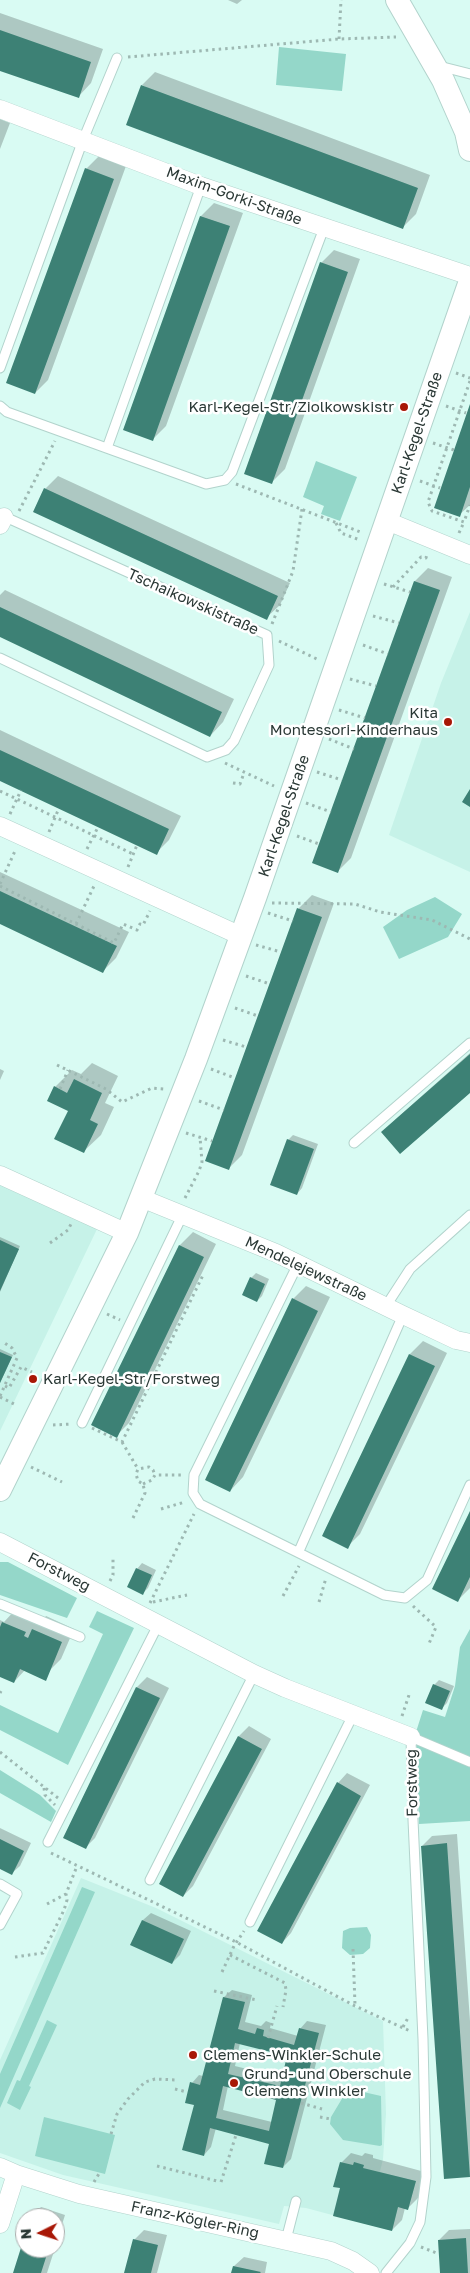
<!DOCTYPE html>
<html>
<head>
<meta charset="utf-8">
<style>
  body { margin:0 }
  #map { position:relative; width:470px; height:2273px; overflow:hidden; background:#d9fbf3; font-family:"Golos Text",sans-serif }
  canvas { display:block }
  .north { position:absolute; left:15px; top:2208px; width:50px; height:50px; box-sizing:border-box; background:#fff; border:1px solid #aaafae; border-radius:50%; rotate:266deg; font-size:14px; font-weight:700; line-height:20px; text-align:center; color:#2a3835 }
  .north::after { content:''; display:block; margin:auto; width:18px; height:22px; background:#a81706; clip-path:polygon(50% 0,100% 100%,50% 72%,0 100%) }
</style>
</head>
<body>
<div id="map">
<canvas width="470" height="2273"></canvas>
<div class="north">N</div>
</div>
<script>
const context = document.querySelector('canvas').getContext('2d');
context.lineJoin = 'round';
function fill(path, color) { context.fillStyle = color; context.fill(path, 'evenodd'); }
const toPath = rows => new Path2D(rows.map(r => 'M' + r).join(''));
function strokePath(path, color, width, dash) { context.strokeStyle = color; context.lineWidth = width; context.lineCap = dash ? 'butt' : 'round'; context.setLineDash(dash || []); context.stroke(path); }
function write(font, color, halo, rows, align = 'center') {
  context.font = font + ' "Golos Text",sans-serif'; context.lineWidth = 5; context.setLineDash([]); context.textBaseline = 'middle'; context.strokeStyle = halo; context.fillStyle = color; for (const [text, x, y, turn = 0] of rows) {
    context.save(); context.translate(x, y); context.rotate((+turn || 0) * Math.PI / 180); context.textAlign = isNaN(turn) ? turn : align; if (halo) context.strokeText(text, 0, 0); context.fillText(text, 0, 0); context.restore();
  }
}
fill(toPath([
  [470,612,470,872,389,835,441,683],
  [0,1182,98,1227,0,1431],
  [81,1878,156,1908,383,2021,386,2114,383,2159,380,2172,416,2181,408,2210,398,2207,392,2231,306,2208,284,2206,279,2224,63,2175,0,2153,0,2060]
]), '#c6f2e8');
fill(toPath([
  [279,47,346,54,342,91,276,85],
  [316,461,357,477,340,521,321,514,324,506,303,497],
  [435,897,462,914,448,937,399,959,383,927,407,910],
  [0,1562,8,1562,77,1598,67,1618,0,1595],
  [97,1611,134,1628,68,1765,0,1730,0,1705,58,1733,103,1634,89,1627],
  [470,1629,470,1821,419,1824,416,1732,423,1710,445,1717,455,1686,460,1647],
  [0,1770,40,1795,56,1811,51,1822,0,1793],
  [82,1887,95,1892,0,2108,0,2074],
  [367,1927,371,1935,370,1948,363,1954,350,1955,342,1948,343,1931,350,1928],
  [47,2020,57,2025,29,2086,31,2087,20,2110,7,2103,17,2080,20,2081],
  [350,2089,381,2096,382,2145,380,2146,343,2140,330,2124,331,2117,346,2092],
  [44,2117,115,2135,105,2174,35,2156]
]), '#94d7c9');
fill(toPath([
  [228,0,242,0,237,4],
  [0,13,103,49,91,83,78,97,0,69],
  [155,72,430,175,416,214,403,227,142,85],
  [0,119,10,123,0,149],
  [99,156,126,166,48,380,35,393,86,169],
  [214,203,243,213,166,426,153,439,124,429,201,216],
  [334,250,360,259,285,469,272,482,321,263],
  [470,407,470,505,459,515],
  [58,476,290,583,280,605,266,618,45,489],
  [428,568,452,577,351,858,338,871,415,581],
  [5,590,234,699,223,722,210,736,0,636,0,595],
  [0,730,181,816,169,840,156,853,0,779],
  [0,872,129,932,116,958,103,971,0,923],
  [312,895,334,903,242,1155,229,1168,206,1160,299,908],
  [470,1053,470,1091,383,1132,396,1119],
  [92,1063,118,1076,105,1103,114,1107,101,1135,84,1151,69,1111,55,1087,72,1070,81,1074],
  [0,1069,4,1071,0,1080],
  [293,1135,318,1144,302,1188,297,1194,288,1140],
  [193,1232,216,1244,129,1423,116,1436,180,1245],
  [0,1237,20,1246,0,1292],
  [256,1273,269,1279,262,1296,257,1301,251,1278],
  [306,1286,330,1297,243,1477,230,1491,293,1299],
  [423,1341,447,1353,360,1534,347,1547,410,1354],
  [0,1349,13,1355,0,1383],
  [470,1513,470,1588,458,1600],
  [142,1563,156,1570,148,1588,143,1593,137,1569],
  [16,1609,39,1624,46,1616,74,1629,61,1659,50,1670,25,1670,14,1682,0,1675,0,1620,4,1622],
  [147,1677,169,1688,95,1838,85,1848,64,1837,137,1687],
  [439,1680,454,1686,447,1703,442,1708,434,1685],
  [249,1726,271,1739,193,1886,183,1896,160,1884,239,1736],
  [347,1773,370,1785,291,1933,282,1943,338,1783],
  [0,1828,31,1843,20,1866,12,1873,0,1867],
  [457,1834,470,2021,470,2176,445,2177,422,1846,432,1836],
  [151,1913,191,1931,180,1955,172,1963,132,1944,143,1920],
  [232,1990,252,1995,245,2022,261,2026,266,2021,271,2023,270,2028,298,2036,300,2029,307,2021,326,2025,291,2159,283,2167,270,2143,216,2128,211,2147,204,2155,192,2083,199,2075,203,2076,224,1997],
  [240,2043,289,2055,283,2078,235,2066],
  [228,2086,278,2099,272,2122,223,2110],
  [351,2153,362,2156,365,2153,373,2155,373,2158,425,2172,418,2198,408,2208,405,2208,402,2220,392,2230,342,2187,341,2163],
  [41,2207,65,2215,55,2247,55,2218,31,2218],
  [470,2229,470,2273,441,2273,439,2240,449,2230],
  [144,2230,167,2235,157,2273,125,2273,134,2240],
  [25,2237,25,2248,55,2248,47,2273,14,2273],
  [244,2257,267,2262,265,2273,232,2273,234,2266]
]), '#0003');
fill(toPath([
  [0,30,91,62,79,98,0,71],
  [141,85,418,188,403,229,126,125],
  [85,168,114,179,35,394,6,383],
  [200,216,230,226,153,441,123,430],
  [320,262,348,272,272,484,244,474],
  [470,404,470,487,460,517,434,508],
  [44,488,278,596,267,620,33,512],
  [414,581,440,590,338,873,312,863],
  [0,607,222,712,210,737,0,637],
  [0,750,169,829,157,855,0,781],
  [470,789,470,807,462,802],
  [0,891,117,946,103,973,0,924],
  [297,908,322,917,229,1170,205,1161],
  [470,1054,470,1093,400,1154,381,1132],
  [74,1079,102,1093,90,1120,98,1124,84,1153,54,1139,68,1111,47,1101,54,1086,67,1093],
  [287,1139,314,1149,297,1195,270,1185],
  [0,1240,19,1249,0,1291],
  [179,1245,204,1257,117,1438,91,1425],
  [250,1277,265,1284,257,1302,242,1295],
  [292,1298,318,1311,230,1492,205,1480],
  [0,1352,12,1357,0,1383],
  [409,1354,435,1366,348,1549,322,1536],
  [470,1511,470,1577,458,1602,432,1589],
  [136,1568,152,1575,143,1595,127,1587],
  [2,1622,26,1632,24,1636,28,1638,32,1629,62,1642,46,1681,20,1669,14,1683,0,1677,0,1627],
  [433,1684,450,1691,442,1710,425,1703],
  [136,1687,160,1698,86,1849,63,1838],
  [238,1736,262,1749,183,1897,159,1884],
  [337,1782,361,1796,282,1944,257,1931],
  [0,1839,24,1851,12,1875,0,1869],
  [447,1843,470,2177,444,2179,421,1846],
  [142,1920,184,1939,172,1964,130,1945],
  [223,1997,245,2002,238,2029,255,2034,257,2028,264,2030,263,2036,294,2045,299,2028,319,2033,283,2168,264,2164,269,2144,210,2128,204,2156,182,2150,194,2105,185,2103,190,2082,200,2085],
  [235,2043,287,2056,280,2086,228,2074],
  [223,2086,276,2100,269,2131,216,2118],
  [340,2162,353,2165,354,2162,364,2165,363,2168,416,2181,408,2210,398,2207,392,2231,333,2216,340,2188,333,2187],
  [25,2235,25,2248,49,2248,41,2273,13,2273],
  [466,2238,468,2273,440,2273,438,2240],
  [133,2239,158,2245,151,2273,124,2273],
  [233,2266,261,2272,260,2273,231,2273]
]), '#3d8175');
const service = toPath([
  [439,66,470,74],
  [0,368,83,140,117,58],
  [0,406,7,412,206,484,225,480,232,472,324,228],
  [107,448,201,186],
  [0,658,207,757,226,750,234,741,269,665,267,635,3,516],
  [354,1143,470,1043],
  [298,1264,194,1475,193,1493,200,1504,384,1595,405,1598,427,1580,470,1485],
  [386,1306,410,1269,470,1215],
  [82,1423,183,1214],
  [299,1551,403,1315],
  [0,1604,80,1637],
  [48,1842,158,1625],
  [150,1880,254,1674],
  [0,1884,17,1894,0,1925],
  [250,1922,353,1715],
  [286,2240,296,2201],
  [386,2273,410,2243,420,2222,426,2177,423,2039,413,1820,411,1737,470,1762]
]);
const minor = toPath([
  [0,109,201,186,470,276],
  [387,521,470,555],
  [0,525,4,517],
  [0,826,241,936],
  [0,1175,127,1233],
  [141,1198,276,1253,403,1315,456,1340,470,1343],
  [0,1542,254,1674,285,1688,411,1737],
  [0,2167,16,2174,79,2194,331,2251,353,2261,370,2273],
  [0,2224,16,2174]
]);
const tertiary = toPath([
  [397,0,443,80,466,132,470,150],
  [0,1490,127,1233,196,1059,255,898,470,281]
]);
strokePath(service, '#b2d3cc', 11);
strokePath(minor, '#b2d3cc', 19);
strokePath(tertiary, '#b2d3cc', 24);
strokePath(toPath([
  [339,39,341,0],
  [128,57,339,39,396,37],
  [456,373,470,378],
  [470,381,428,502,432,511,464,522,470,505],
  [446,406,466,413],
  [433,443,454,450],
  [420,481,440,488],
  [236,484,363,533],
  [19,511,55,441],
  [336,523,341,533,360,540],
  [459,533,464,522],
  [384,584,410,592],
  [393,587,421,557,426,558,427,554],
  [373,616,399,623],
  [272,624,293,571,302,509],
  [279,641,319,660],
  [363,645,388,654],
  [350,679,376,686],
  [339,710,365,718],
  [329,739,354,749],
  [225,763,274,786],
  [317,772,342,780],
  [233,783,240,784,244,773],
  [0,791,133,854],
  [306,803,331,812],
  [10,814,21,790],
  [49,832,59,808],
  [297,836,319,844],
  [87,849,98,827],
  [128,867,137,845],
  [0,884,15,851],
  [0,886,114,943,123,924,137,930,140,924,143,925,150,911],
  [272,903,355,904,380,912,432,920,470,939],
  [268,913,293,921],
  [76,924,94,886],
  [256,945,281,952],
  [246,976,270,984],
  [235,1008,258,1016],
  [223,1040,246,1047],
  [57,1065,106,1089,122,1102,152,1088,164,1089],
  [211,1069,235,1078],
  [60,1089,68,1070],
  [199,1101,224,1110],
  [186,1133,212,1141],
  [185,1198,199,1171,202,1162,200,1137],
  [50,1243,68,1230,71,1224],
  [107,1314,120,1320],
  [5,1386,9,1388,21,1367,32,1372],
  [0,1396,17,1358,12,1348,3,1342],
  [0,1397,16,1405],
  [53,1425,71,1424],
  [92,1428,122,1442,204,1273],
  [122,1442,138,1469],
  [31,1467,62,1482],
  [143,1484,152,1480,155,1475,183,1475],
  [161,1509,185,1502],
  [133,1518,145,1493,143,1484,138,1481,136,1474,138,1469,149,1467,153,1470,155,1475],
  [110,1581,113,1575,113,1556],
  [283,1596,299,1566],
  [153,1602,187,1595],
  [319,1602,326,1578],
  [150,1603,194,1514],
  [413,1606,436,1627,428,1646],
  [0,1693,1,1691],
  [402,1716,409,1695],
  [0,1752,58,1798],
  [44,1788,45,1795,55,1805],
  [51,1853,236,1942,355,2006,410,2031],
  [47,1904,66,1894],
  [353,1949,355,2005],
  [230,1955,285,1983,286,1990,283,2007],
  [15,1957,43,1953,64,1910,67,1900,66,1894,77,1866],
  [222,1972,234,1946,244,1931],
  [214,1991,257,2000],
  [403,2027,409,2016],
  [268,2038,277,2006],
  [175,2089,187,2092],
  [301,2103,322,2109],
  [320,2117,331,2119],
  [111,2134,117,2114,128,2099,145,2082,155,2079,177,2080],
  [157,2166,217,2181],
  [94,2182,100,2172],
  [221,2182,236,2135],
  [421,2247,439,2254]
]), '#9db8b2', 3, [2.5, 4]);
strokePath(service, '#fff', 9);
strokePath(minor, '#fff', 18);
strokePath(tertiary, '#fff', 22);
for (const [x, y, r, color] of [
  [404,407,5,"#a81706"],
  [448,722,5,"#a81706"],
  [33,1379,5,"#a81706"],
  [193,2055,5,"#a81706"],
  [234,2083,5,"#a81706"]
]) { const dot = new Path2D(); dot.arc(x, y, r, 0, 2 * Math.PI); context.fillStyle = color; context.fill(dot); strokePath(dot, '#fff', 2); }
write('15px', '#2a3835', '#fff', [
  ["Maxim-Gorki-Straße",234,196,20],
  ["Karl-Kegel-Straße",417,433,-71],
  ["Tschaikowskistraße",193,602,24],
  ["Karl-Kegel-Straße",284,816,-71],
  ["Mendelejewstraße",306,1269,25],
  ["Forstweg",59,1572,27],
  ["Forstweg",412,1783,-91],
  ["Franz-Kögler-Ring",195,2220,12]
]);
write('15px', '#2a3835', '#fff', [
  ["Karl-Kegel-Str/Ziolkowskistr",394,407,"right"],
  ["Kita",438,713,"right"],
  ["Montessori-Kinderhaus",438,730,"right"],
  ["Karl-Kegel-Str/Forstweg",43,1379],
  ["Clemens-Winkler-Schule",203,2055],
  ["Grund- und Oberschule",244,2074],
  ["Clemens Winkler",244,2091]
], 'left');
</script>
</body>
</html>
